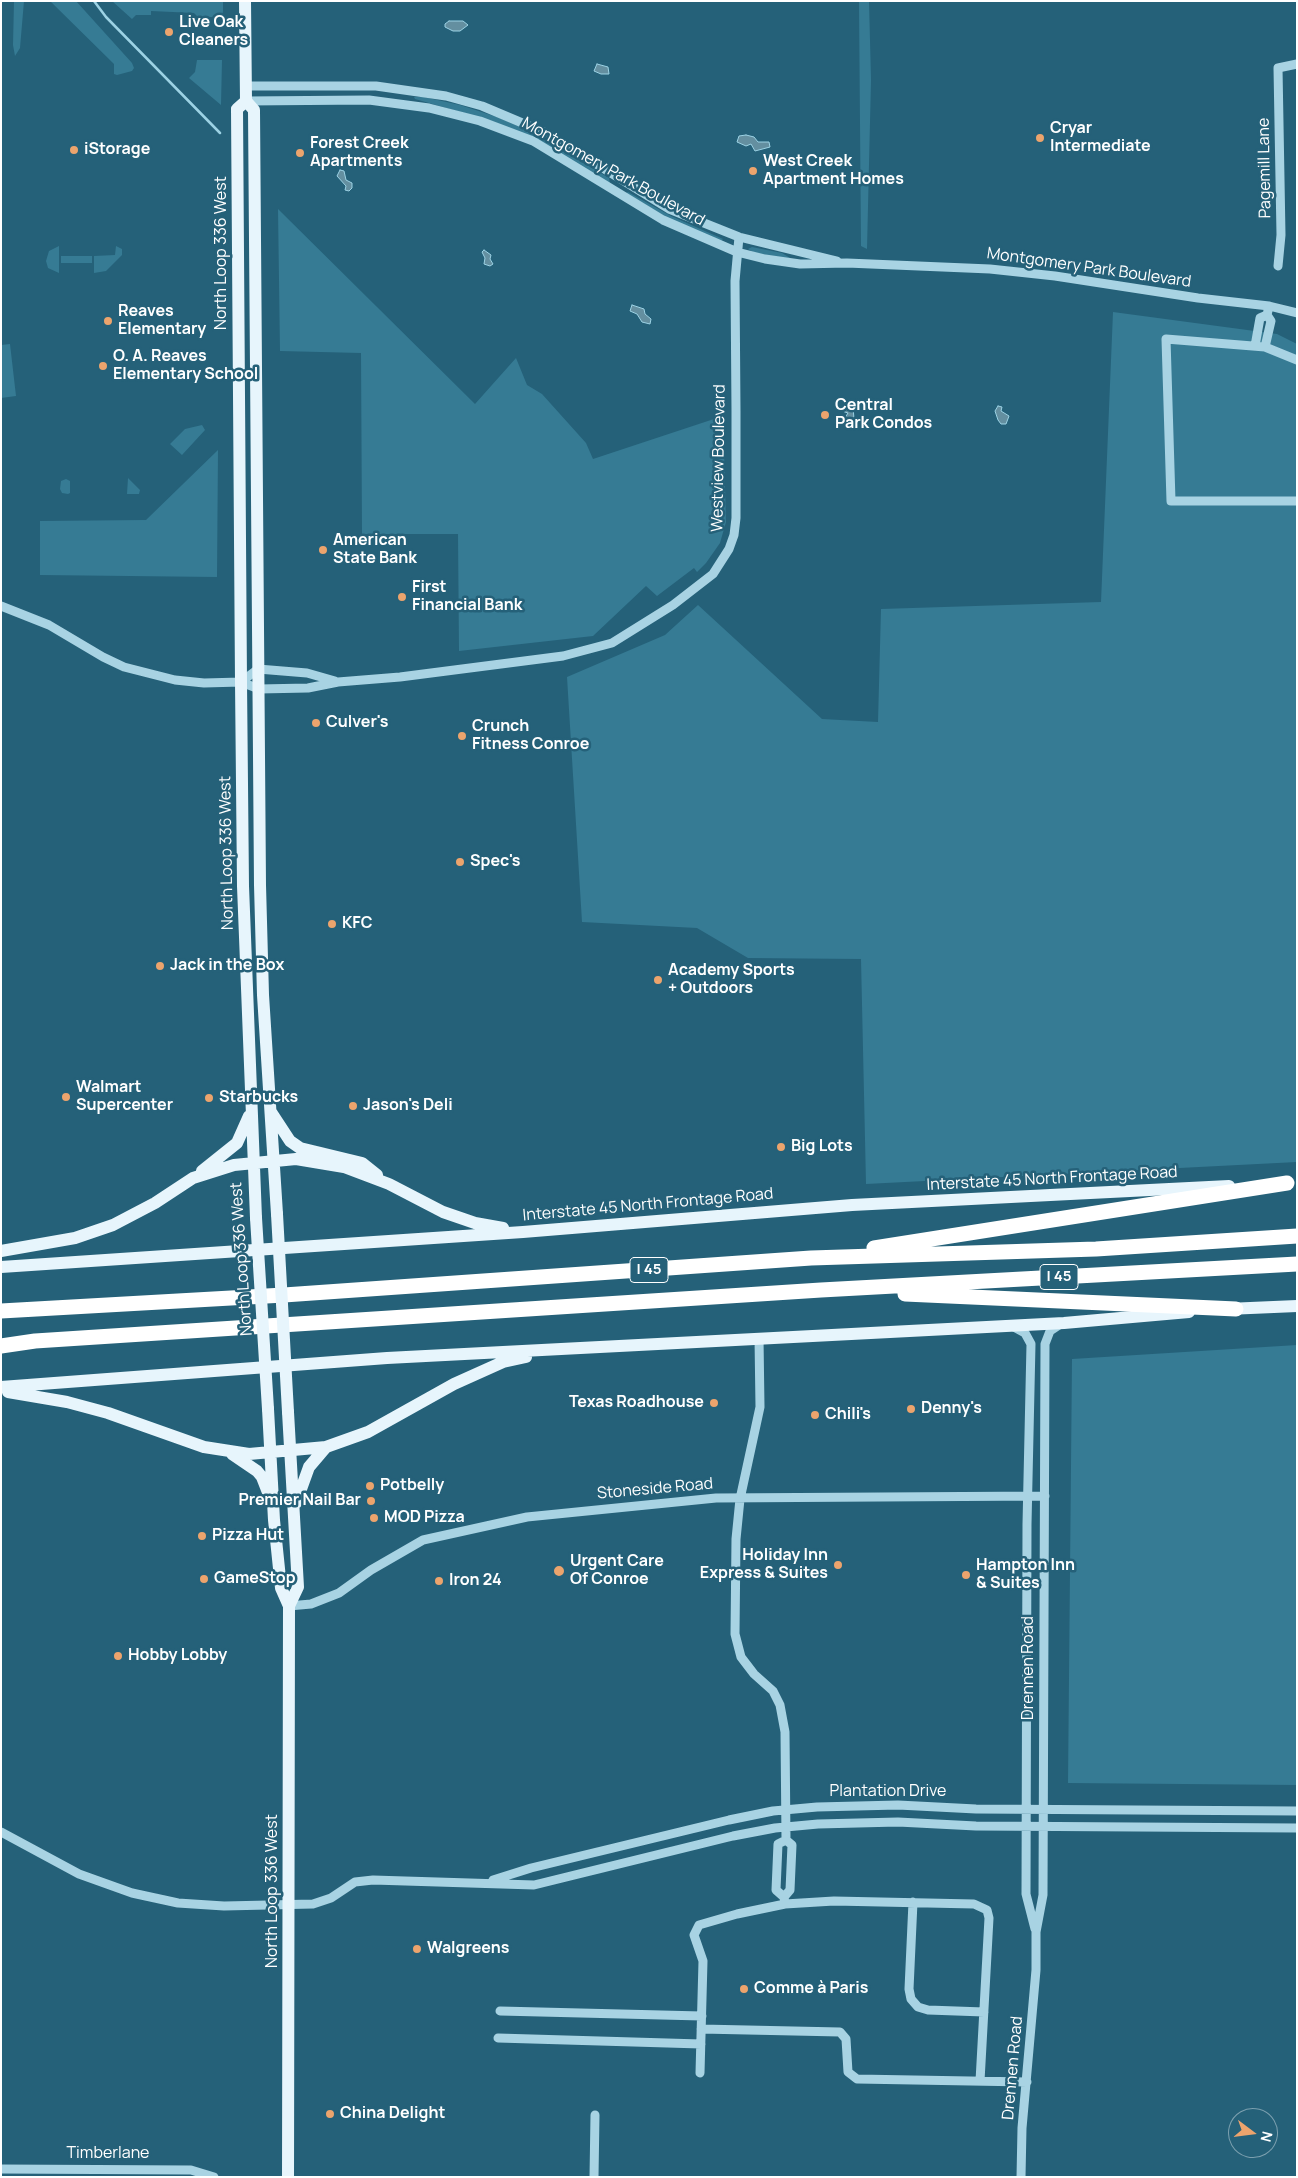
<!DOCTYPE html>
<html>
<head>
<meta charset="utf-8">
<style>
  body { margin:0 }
  #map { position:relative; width:1298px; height:2178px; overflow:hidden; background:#256179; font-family:Manrope,sans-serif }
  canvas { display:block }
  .frame { position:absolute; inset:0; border:2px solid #fff; pointer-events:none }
  .north { position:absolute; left:1228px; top:2108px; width:50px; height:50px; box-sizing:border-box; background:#256179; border:1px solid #7ca0af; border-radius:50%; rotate:105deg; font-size:14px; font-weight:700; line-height:20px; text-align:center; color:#fff }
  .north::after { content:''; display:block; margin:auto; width:18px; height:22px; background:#eca46d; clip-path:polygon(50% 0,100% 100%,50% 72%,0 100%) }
</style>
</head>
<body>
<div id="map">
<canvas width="1298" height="2178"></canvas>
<div class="frame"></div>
<div class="north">N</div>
</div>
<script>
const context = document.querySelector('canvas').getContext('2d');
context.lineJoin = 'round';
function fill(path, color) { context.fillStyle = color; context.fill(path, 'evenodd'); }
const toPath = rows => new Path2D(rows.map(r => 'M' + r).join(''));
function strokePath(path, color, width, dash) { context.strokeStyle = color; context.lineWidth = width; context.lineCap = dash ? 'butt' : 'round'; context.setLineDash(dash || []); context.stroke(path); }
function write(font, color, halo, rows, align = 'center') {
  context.font = font + ' Manrope,sans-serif'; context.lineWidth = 5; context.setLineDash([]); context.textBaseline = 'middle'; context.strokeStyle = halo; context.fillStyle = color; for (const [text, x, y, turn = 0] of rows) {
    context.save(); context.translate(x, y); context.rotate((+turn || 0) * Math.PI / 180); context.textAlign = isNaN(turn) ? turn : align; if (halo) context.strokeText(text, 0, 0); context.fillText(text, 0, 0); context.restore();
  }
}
fill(toPath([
  [14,1,24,1,20,48,15,56,13,45],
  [50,1,76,1,132,63,134,68,132,71,117,75,114,74,114,64],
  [112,1,223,1,223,11,222,17,198,17,194,13,151,11,151,15,136,15,132,19],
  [859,1,869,1,871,80,867,249,861,246],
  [197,60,222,60,221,105,189,78,195,72],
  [414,97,424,97,460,105,497,117,529,131,609,178,610,184,495,122,415,99],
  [628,192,671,216,723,239,721,241,671,220,626,193],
  [278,209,475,404,516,358,527,385,542,394,586,443,593,459,723,416,726,522,720,543,706,563,697,572,694,568,657,596,646,586,593,636,459,651,458,534,362,534,361,353,280,351],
  [59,246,59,273,48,268,46,261,49,251],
  [116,246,122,249,122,255,106,271,94,273,94,256,115,255],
  [752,247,782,253,790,258,781,259,753,252,748,249],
  [61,256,92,256,92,263,61,263],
  [1113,312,1277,334,1297,344,1297,1162,866,1184,861,959,748,958,697,928,582,922,567,677,665,635,698,605,822,719,878,722,881,609,1101,602],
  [10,344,16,396,1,398,1,345],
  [202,425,205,430,182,455,170,444,185,429],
  [218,450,217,577,40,575,40,521,146,520],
  [128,478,140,490,139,494,127,494],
  [66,479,70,481,70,493,68,494,62,493,60,489,61,481],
  [1297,1345,1297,1785,1068,1783,1072,1359]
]), '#367b94');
const water = toPath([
  [449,21,463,21,468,25,460,31,453,31,445,27,445,24,449,21],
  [597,64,608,67,609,74,601,74,594,71,597,64],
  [746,135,754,137,758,142,769,142,770,147,755,151,751,144,746,146,737,142,739,136,746,135],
  [340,170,344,171,346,180,352,183,352,188,349,191,345,190,346,186,337,176,340,170],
  [484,250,491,255,490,259,493,264,490,266,484,264,485,258,482,252,484,250],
  [632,305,644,309,645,314,651,319,650,324,642,322,637,314,630,311,632,305],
  [850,405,853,407,854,419,852,424,846,426,843,421,848,413,842,411,842,407,850,405],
  [998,406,1002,407,1001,411,1009,416,1006,424,1001,424,998,420,995,411,998,406]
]);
fill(water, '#648fa0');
strokePath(water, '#9cd2e4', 1);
strokePath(toPath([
  [94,1,106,17,220,133]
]), '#9cd2e4', 2.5);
strokePath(toPath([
  [245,86,376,86,446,96,482,106,546,133,669,209,739,237,837,261],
  [246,101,369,100,429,108,480,121,533,141,663,220,737,252,765,259,800,264,847,263,990,269,1055,276,1198,298,1269,306,1297,313],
  [1278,266,1281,235,1278,68,1297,64],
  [1255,346,1260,318,1267,315],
  [1265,347,1271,321,1267,315,1269,306],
  [1297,360,1265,347,1166,339,1171,501,1297,501],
  [1,606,49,625,103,657,124,667,175,680,204,683,241,682,259,689,308,688,338,682,400,677,563,656,612,643,673,605,713,574,729,549,734,535,736,518,736,411,735,281,739,237],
  [241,682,258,669,307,673,335,681],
  [1014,1327,1025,1333,1031,1344,1027,1524,1026,1894,1035,1929],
  [759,1338,760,1407,740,1499,736,1539,735,1634,741,1657,754,1674,773,1691,780,1705,785,1732,786,1840],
  [289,1606,311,1604,339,1593,371,1570,423,1540,527,1517,716,1498,1045,1496],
  [1,1832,79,1874,132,1893,178,1903,224,1906,313,1904,331,1898,355,1882,373,1880,534,1885,733,1836,775,1828,818,1824,898,1822,976,1826,1297,1828],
  [493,1880,531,1868,729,1820,773,1811,817,1807,898,1805,976,1809,1297,1811],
  [784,1897,790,1890,792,1845,786,1840],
  [913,1902,909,1989,911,1999,918,2007,928,2010,984,2012],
  [785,1904,784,1897,776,1890,778,1844,786,1840],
  [500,2011,702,2016],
  [701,2029,840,2032,846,2039,848,2072,857,2079,1027,2082],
  [498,2038,701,2044],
  [700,2073,703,1961,694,1935,699,1925,737,1914,785,1904,834,1901,974,1904,987,1910,989,1918,980,2081],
  [1,2169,191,2170,214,2177],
  [594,2177,595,2115],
  [1021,2177,1022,2128,1036,1970,1036,1932,1043,1895,1045,1344,1050,1331,1059,1325]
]), '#a8d3e3', 9);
strokePath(toPath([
  [245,1,246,101,254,110,260,885,263,995,277,1214],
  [246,101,237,109,241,682,243,886,256,1218],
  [271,1112,290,1141,300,1148,362,1163,377,1175],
  [202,1171,237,1143,249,1116],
  [1,1251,75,1238,113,1225,155,1203,193,1178,234,1165,296,1159,344,1167,389,1184,443,1212,475,1223,503,1228],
  [1,1267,523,1232,852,1205,1229,1186],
  [1227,1309,1297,1306],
  [1,1387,387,1358,1064,1323,1189,1312],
  [8,1392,67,1402,108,1413,204,1447,249,1454,326,1447,368,1432,454,1384,503,1362,526,1357],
  [268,1409,274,1520,281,1588,289,1606,288,2177],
  [288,1412,298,1587,289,1606],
  [232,1454,257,1471,262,1477,269,1495],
  [296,1503,309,1467,326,1447]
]), '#e7f5fc', 12);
strokePath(toPath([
  [874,1248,1287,1183],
  [905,1294,1236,1309],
  [1,1311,284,1295,811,1258,1096,1249,1297,1236],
  [1,1346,35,1341,821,1290,1297,1264]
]), '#fff', 15);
strokePath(toPath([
  [277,1214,288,1412],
  [256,1218,268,1409]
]), '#e7f5fc', 12);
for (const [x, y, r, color] of [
  [169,32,5,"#eca46d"],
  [1040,138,5,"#eca46d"],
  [74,150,5,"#eca46d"],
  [300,153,5,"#eca46d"],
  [753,171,5,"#eca46d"],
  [108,321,5,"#eca46d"],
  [103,366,5,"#eca46d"],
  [825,415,5,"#eca46d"],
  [323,550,5,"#eca46d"],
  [402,597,5,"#eca46d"],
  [316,723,5,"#eca46d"],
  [462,736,5,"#eca46d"],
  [460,862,5,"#eca46d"],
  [332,924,5,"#eca46d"],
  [160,966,5,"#eca46d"],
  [658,980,5,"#eca46d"],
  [66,1097,5,"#eca46d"],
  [209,1098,5,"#eca46d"],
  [353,1106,5,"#eca46d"],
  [781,1147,5,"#eca46d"],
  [714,1403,5,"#eca46d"],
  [911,1409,5,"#eca46d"],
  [815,1415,5,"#eca46d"],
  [370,1486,5,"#eca46d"],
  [371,1501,5,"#eca46d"],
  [374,1518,5,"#eca46d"],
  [202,1536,5,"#eca46d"],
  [838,1565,5,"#eca46d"],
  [559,1571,6,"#eca46d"],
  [966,1575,5,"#eca46d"],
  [204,1579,5,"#eca46d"],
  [439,1581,5,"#eca46d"],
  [118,1656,5,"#eca46d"],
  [417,1949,5,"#eca46d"],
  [744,1989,5,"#eca46d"],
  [330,2114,5,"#eca46d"]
]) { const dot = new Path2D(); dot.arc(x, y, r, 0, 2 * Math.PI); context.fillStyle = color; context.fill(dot); strokePath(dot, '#256179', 2); }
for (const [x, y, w] of [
  [649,1270,38],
  [1059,1277,38]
]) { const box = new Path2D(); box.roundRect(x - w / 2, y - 12.5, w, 25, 4); context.fillStyle = '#256179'; context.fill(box); strokePath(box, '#fff', 1); }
write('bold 15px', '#fff', null, [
  ["I 45",649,1270],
  ["I 45",1059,1277]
]);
write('bold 16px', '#fff', '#256179', [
  ["Live Oak",179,23],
  ["Cleaners",179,41],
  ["Cryar",1050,129],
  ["Intermediate",1050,147],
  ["Forest Creek",310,144],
  ["Apartments",310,162],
  ["iStorage",84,150],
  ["West Creek",763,162],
  ["Apartment Homes",763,180],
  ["Reaves",118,312],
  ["Elementary",118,330],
  ["O. A. Reaves",113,357],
  ["Elementary School",113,375],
  ["Central",835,406],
  ["Park Condos",835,424],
  ["American",333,541],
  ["State Bank",333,559],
  ["First",412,588],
  ["Financial Bank",412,606],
  ["Culver's",326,723],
  ["Crunch",472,727],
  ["Fitness Conroe",472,745],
  ["Spec's",470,862],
  ["KFC",342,924],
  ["Jack in the Box",170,966],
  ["Academy Sports",668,971],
  ["+ Outdoors",668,989],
  ["Walmart",76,1088],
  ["Supercenter",76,1106],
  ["Starbucks",219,1098],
  ["Jason's Deli",363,1106],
  ["Big Lots",791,1147],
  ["Texas Roadhouse",704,1403,"right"],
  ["Denny's",921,1409],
  ["Chili's",825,1415],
  ["Potbelly",380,1486],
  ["Premier Nail Bar",361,1501,"right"],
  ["MOD Pizza",384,1518],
  ["Pizza Hut",212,1536],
  ["Holiday Inn",828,1556,"right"],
  ["Express & Suites",828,1574,"right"],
  ["Urgent Care",570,1562],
  ["Of Conroe",570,1580],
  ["Hampton Inn",976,1566],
  ["& Suites",976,1584],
  ["GameStop",214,1579],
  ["Iron 24",449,1581],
  ["Hobby Lobby",128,1656],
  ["Walgreens",427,1949],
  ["Comme à Paris",754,1989],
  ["China Delight",340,2114]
], 'left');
write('16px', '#fff', '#256179', [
  ["Pagemill Lane",1265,168,-91],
  ["Montgomery Park Boulevard",613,172,29],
  ["North Loop 336 West",222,253,-90],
  ["Montgomery Park Boulevard",1089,268,8],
  ["Westview Boulevard",719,458,-89],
  ["North Loop 336 West",227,853,-91],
  ["Interstate 45 North Frontage Road",1052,1179,-3],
  ["Interstate 45 North Frontage Road",648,1205,-5],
  ["North Loop 336 West",242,1259,-94],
  ["Stoneside Road",655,1489,-5],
  ["Drennen Road",1029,1668,-90],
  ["Plantation Drive",888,1792],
  ["North Loop 336 West",273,1891,-90],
  ["Drennen Road",1013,2068,-85],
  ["Timberlane",108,2154]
]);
</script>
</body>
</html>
